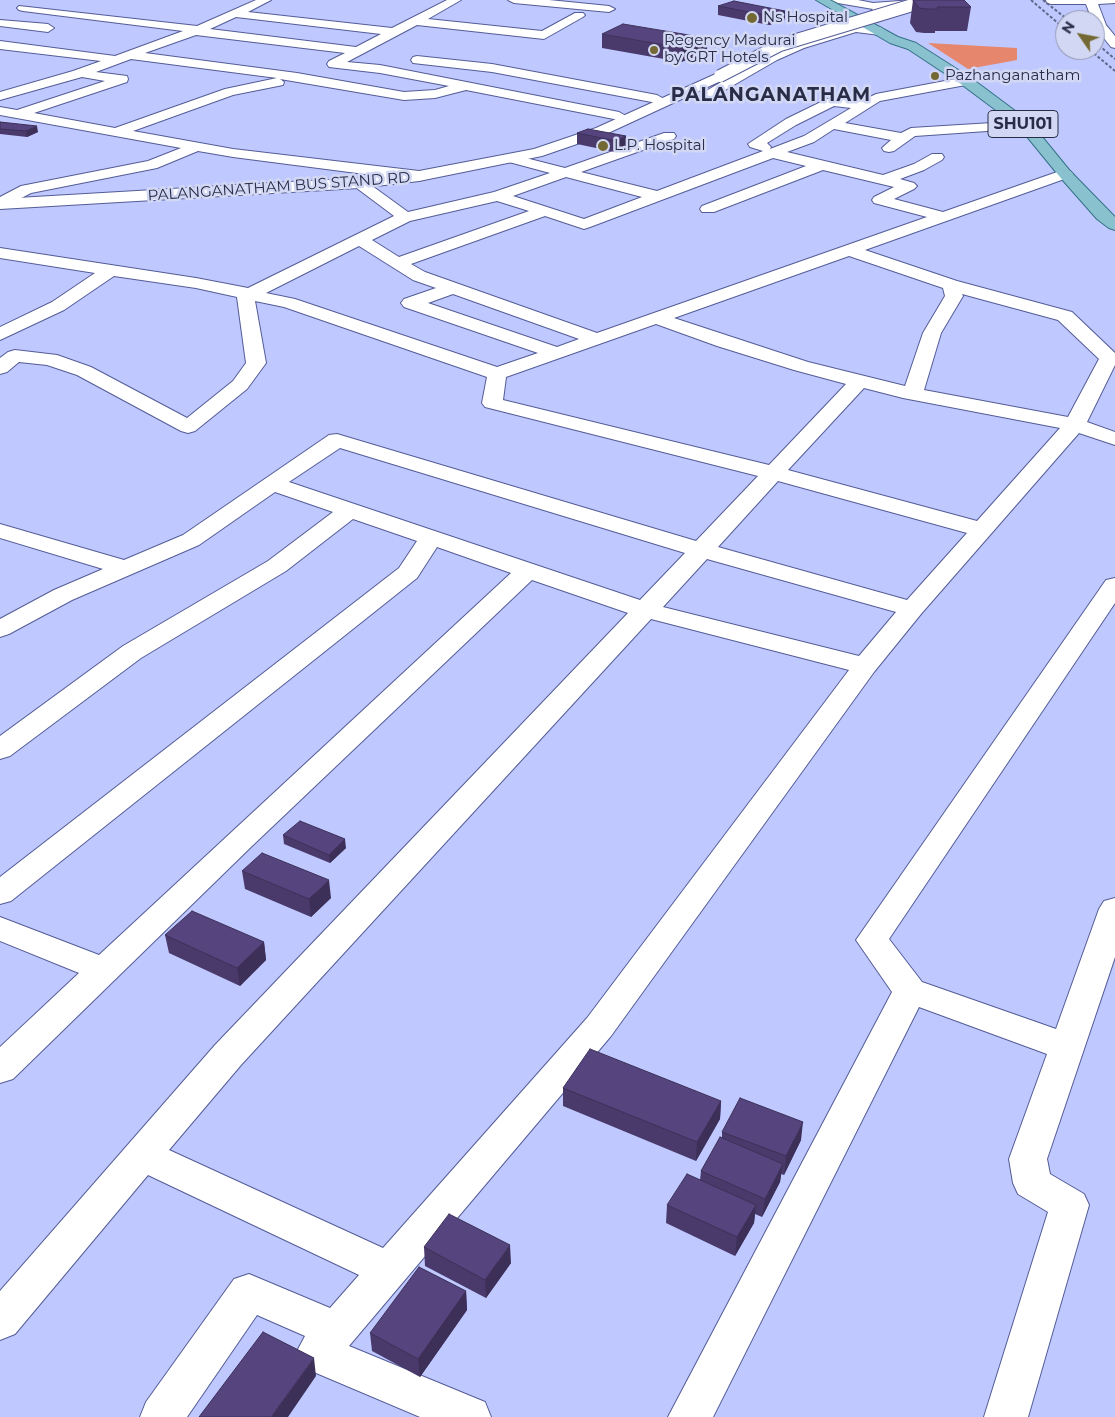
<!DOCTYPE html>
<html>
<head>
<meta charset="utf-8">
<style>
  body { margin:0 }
  #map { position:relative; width:1115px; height:1417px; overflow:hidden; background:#bfc9ff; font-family:Montserrat,sans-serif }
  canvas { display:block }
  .north { position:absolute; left:1055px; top:10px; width:50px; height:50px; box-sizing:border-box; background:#d2d8f3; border:1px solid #8e93ae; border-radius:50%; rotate:303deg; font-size:14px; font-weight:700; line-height:20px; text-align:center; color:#282c46 }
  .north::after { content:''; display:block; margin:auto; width:18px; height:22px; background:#746835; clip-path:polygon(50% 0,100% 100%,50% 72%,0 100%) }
</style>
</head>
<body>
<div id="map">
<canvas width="1115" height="1417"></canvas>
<div class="north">N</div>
</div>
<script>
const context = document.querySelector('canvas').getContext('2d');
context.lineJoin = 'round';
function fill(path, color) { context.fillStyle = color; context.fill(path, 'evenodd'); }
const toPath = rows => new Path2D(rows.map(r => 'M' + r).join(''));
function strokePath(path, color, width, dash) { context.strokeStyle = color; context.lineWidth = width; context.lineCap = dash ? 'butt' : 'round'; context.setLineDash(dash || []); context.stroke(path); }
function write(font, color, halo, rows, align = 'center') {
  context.font = font + ' Montserrat,sans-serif'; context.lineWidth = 5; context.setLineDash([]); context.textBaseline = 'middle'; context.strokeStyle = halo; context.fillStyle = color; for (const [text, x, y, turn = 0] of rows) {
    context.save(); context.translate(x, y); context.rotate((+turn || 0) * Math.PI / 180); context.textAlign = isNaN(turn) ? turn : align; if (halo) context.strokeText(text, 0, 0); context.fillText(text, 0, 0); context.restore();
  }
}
fill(toPath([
  [928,43,1017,48,1017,60,968,69]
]), '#e6876d');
const minor = toPath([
  [256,0,271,0,248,12,392,28,447,0,461,0,428,19,542,31,575,13,583,13,585,15,583,17,544,39,417,25,347,62,380,65,619,112,626,116,619,120,466,90,435,98,404,100,280,79,284,82,283,85,233,95,133,131,233,149,419,171,424,173,427,176,424,179,419,181,233,157,198,151,157,168,31,193,0,209,0,197,21,186,148,161,181,148,0,115,0,107,17,110,105,81,82,77,0,100,0,92,73,71,101,61,0,49,0,41,115,56,183,31,23,11,19,10,17,8,19,6,197,26,256,0],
  [236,17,381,34,356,47,210,29,236,17],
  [196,35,345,53,329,61,327,64,329,67,380,73,449,86,435,90,404,92,297,73,145,53,196,35],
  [131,59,277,78,225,89,115,128,34,113,127,82,128,79,127,76,96,72,131,59],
  [508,0,549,0,609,6,615,9,609,12,514,3,508,0],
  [1046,0,1115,0,1115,3,1098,4,1106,25,1115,36,1115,48,1111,47,1095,27,1095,20,1092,20,1086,4,1051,4,1047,3,1046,0],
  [0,20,48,24,54,28,48,32,0,26,0,20],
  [417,56,492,64,657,95,664,99,657,103,492,72,413,63,411,60,413,57,417,56],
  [966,77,971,78,972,81,971,84,880,101,845,123,901,133,911,128,1025,121,1030,122,1032,125,1030,128,915,136,894,151,889,152,884,151,882,148,891,140,834,129,814,142,787,152,883,175,914,164,932,154,942,154,944,157,942,160,924,170,900,179,914,183,917,186,914,189,894,199,943,212,1060,171,1070,171,1073,174,1070,177,865,250,957,281,1072,312,1115,353,1115,365,1087,422,1115,432,1115,445,1079,433,921,614,874,672,611,1036,349,1346,485,1402,491,1417,420,1417,302,1367,296,1353,305,1336,257,1315,187,1417,140,1417,146,1402,234,1279,249,1274,330,1308,359,1275,148,1175,15,1334,0,1340,0,1291,215,1045,628,613,532,580,252,846,13,1079,0,1083,0,1047,79,973,0,941,0,917,99,955,511,573,437,547,417,578,11,901,0,904,0,877,399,568,417,541,353,519,286,571,141,658,10,756,0,759,0,736,123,646,268,561,333,512,275,492,199,545,72,600,9,634,0,637,0,619,54,590,103,569,0,538,0,524,124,560,183,535,329,435,337,434,696,541,758,476,485,407,482,403,487,377,284,307,255,301,266,363,247,389,195,431,188,433,181,431,77,375,47,365,19,362,7,372,0,374,0,358,8,352,15,350,57,355,91,367,187,418,233,381,246,363,237,297,196,288,114,276,64,310,0,340,0,327,52,302,95,273,0,258,0,248,196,278,248,288,394,216,354,186,351,183,354,180,364,180,408,212,494,192,550,173,509,162,507,159,509,156,514,155,565,168,664,133,674,133,676,136,674,139,581,172,657,191,763,151,750,147,748,144,786,119,827,99,862,101,876,94,966,77],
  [834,106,851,108,804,136,770,149,771,147,767,143,796,125,834,106],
  [773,158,806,166,702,206,700,209,702,212,714,212,823,170,894,187,874,197,872,200,874,203,927,217,597,333,425,272,411,264,545,216,584,229,590,227,773,158],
  [566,177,642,197,584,219,513,196,566,177],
  [497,201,529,211,399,257,372,240,410,221,497,201],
  [359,246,413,280,436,288,404,299,401,303,404,307,538,353,497,367,295,299,266,293,359,246],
  [849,256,943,288,945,296,923,333,905,386,808,362,674,318,849,256],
  [453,294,579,339,557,347,428,303,453,294],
  [962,294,1058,320,1099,359,1068,417,924,390,941,333,963,296,962,294],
  [656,324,717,346,794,370,846,384,769,465,503,400,506,377,656,324],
  [864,388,903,398,1060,428,977,521,788,470,864,388],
  [340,448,685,553,640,600,289,482,340,448],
  [778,481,967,533,907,600,718,547,778,481],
  [707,559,896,612,859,656,663,607,707,559],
  [651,619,849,670,587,1018,383,1248,169,1150,241,1065,651,619],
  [1115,578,1115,603,889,939,922,982,1056,1029,1099,909,1104,901,1115,898,1115,957,1047,1159,1050,1174,1084,1194,1089,1205,1028,1417,984,1417,1048,1212,1018,1194,1013,1183,1009,1159,1047,1054,919,1007,713,1417,668,1417,892,992,856,940,1106,580,1115,578]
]);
const tertiary = toPath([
  [832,0,858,0,873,3,913,0,885,13,888,16,886,18,877,22,871,19,874,16,870,12,873,9,838,3,832,0],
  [855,24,880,27,886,31,880,35,856,32,804,48,777,60,713,97,703,97,701,94,769,54,796,42,855,24],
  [720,72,726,76,725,79,606,134,542,156,419,181,359,188,0,209,0,199,359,178,419,171,534,149,596,128,720,72]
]);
const primary = toPath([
  [816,0,830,0,898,37,916,43,971,78,1030,122,1070,171,1115,217,1115,230,1109,228,1097,219,1060,177,1020,128,961,84,908,49,890,43,816,0]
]);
strokePath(minor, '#545c97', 2);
strokePath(tertiary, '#545c97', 2);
strokePath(primary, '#347289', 2);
fill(minor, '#fff');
fill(tertiary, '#fff');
fill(primary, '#89c1ce');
strokePath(toPath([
  [1031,0,1065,29],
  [1043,0,1068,20],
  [1095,42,1115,59],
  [1090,50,1115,71]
]), '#61678b', 2, [3, 2]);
const tertiaryBridge = toPath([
  [720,76,780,45,929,0]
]);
strokePath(tertiaryBridge, '#545c97', 14, []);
strokePath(tertiaryBridge, '#fff', 12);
fill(toPath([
  [913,0,971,7,967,31,935,31,935,33,924,33,916,32,910,23],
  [718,6,785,11,785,20,769,25,718,15],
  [602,34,707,52,681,62,602,48],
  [0,122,38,132,27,137,0,134],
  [577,133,626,136,626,147,615,152,577,144],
  [283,835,346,848,330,863,284,844],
  [242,871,331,898,311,917,245,889],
  [165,935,264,942,266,960,240,986,169,953],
  [563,1088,721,1101,720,1119,696,1161,563,1106],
  [722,1132,801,1140,784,1175,781,1174,780,1182,762,1217,755,1214,754,1223,735,1256,666,1223,667,1205,700,1180,701,1171,722,1138],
  [424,1247,511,1263,486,1298,425,1266],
  [466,1291,467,1310,420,1377,372,1351,370,1333]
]), '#4a3a6c');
fill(toPath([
  [785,11,785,20,769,25,770,16],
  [707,38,707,52,681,62,682,48],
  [37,126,38,132,27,137,26,131],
  [626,136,626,147,615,152,616,141],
  [345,839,346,848,330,863,329,855],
  [329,880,331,898,311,917,309,899],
  [264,942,266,960,240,986,237,968],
  [721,1101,720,1119,696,1161,697,1142],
  [803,1122,801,1140,784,1175,786,1156],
  [783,1164,780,1182,762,1217,765,1199],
  [756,1205,754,1223,735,1256,737,1237],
  [510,1245,511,1263,486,1298,485,1280],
  [466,1291,467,1310,420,1377,418,1359],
  [314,1358,316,1376,288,1417,271,1417]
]), '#3c3058');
const building = toPath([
  [913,0,964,0,971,7,937,7,938,9,927,9,919,8,913,0],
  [734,1,785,11,770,16,718,6,734,1],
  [623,24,707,38,682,48,602,34,623,24],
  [0,122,37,126,26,131,0,129,0,122],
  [588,129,626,136,616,141,577,133,588,129],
  [300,821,345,839,329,855,283,835,300,821],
  [262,853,329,880,309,899,242,871,262,853],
  [192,911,264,942,237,968,165,935,192,911],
  [590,1049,721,1101,697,1142,563,1088,590,1049],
  [740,1098,803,1122,786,1156,722,1132,740,1098],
  [720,1137,783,1164,765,1199,701,1171,720,1137],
  [687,1174,756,1205,737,1237,667,1205,687,1174],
  [449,1214,510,1245,485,1280,424,1247,449,1214],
  [419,1267,466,1291,418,1359,370,1333,419,1267],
  [263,1332,314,1358,271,1417,199,1417,263,1332]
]);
fill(building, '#56447e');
strokePath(building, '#3c3058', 1);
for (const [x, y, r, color] of [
  [752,18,6,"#746835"],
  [654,50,5,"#746835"],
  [935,76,5,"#746835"],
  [603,146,6,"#746835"]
]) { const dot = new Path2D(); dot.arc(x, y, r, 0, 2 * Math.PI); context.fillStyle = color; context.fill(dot); strokePath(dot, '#d2d8f3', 2); }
write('15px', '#282c46', '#d2d8f3', [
  ["Ns Hospital",763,18],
  ["Regency Madurai",664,41],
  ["by GRT Hotels",664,58],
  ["Pazhanganatham",945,76],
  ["L.P. Hospital",614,146]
], 'left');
write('15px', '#282c46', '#d2d8f3', [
  ["PALANGANATHAM BUS STAND RD",279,187,-4]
]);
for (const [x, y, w] of [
  [1023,124,70]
]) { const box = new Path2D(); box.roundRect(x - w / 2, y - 13.5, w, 27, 4); context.fillStyle = '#d2d8f3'; context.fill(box); strokePath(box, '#282c46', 1); }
write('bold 16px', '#282c46', null, [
  ["SHU101",1023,124]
]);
context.letterSpacing = '1px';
write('bold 19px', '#282c46', '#d2d8f3', [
  ["PALANGANATHAM",771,95]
]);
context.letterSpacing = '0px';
</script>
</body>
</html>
